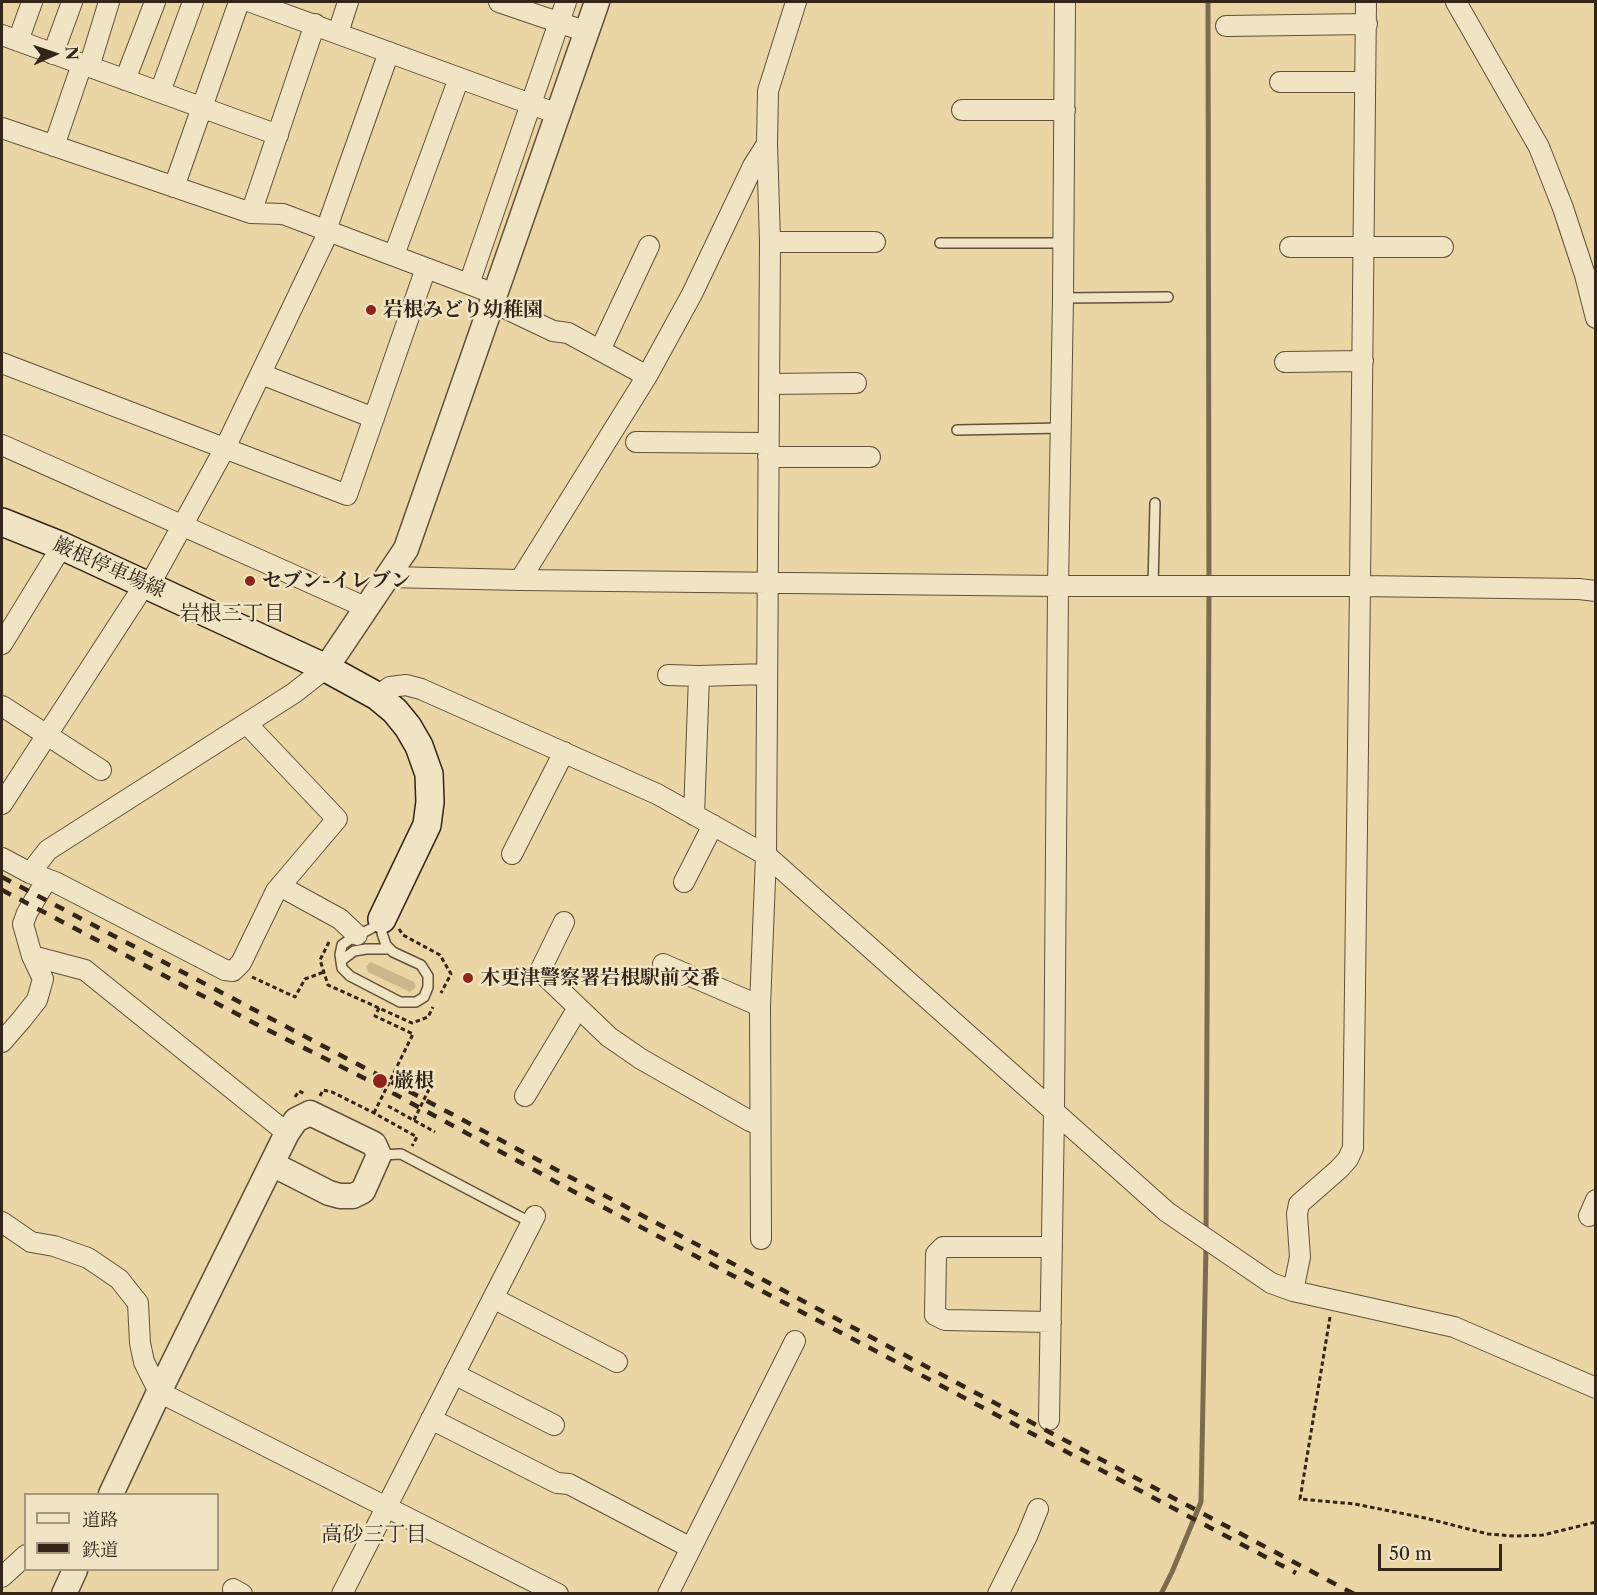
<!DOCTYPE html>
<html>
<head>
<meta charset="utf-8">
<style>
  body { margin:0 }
  #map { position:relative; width:1597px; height:1595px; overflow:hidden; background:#ead5a4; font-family:"Libre Caslon Text","Noto Serif JP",serif }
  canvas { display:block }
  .frame { position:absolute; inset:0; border:3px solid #342518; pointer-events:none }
  .legend { position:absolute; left:24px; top:1493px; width:195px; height:78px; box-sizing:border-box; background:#f1e4c4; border:2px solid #a5987f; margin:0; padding:8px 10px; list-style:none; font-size:18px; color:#342518 }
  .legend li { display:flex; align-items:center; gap:12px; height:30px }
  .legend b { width:30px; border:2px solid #a5987f }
  .north { position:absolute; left:24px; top:24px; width:60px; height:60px; -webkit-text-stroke:4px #f1e4c4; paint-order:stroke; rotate:87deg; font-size:16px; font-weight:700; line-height:24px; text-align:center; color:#342518 }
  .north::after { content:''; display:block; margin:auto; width:21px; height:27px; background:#342518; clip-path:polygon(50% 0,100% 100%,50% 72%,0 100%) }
  .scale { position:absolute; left:1378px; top:1544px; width:124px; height:27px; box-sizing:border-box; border:3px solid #342518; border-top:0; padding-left:8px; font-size:18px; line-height:21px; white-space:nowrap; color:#342518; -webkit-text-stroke:4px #f1e4c4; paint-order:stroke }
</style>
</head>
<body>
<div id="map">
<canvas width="1597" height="1595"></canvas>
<div class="frame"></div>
<ul class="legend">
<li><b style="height:8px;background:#f1e4c4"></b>道路</li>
<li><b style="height:8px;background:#342518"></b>鉄道</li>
</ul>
<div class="north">N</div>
<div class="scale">50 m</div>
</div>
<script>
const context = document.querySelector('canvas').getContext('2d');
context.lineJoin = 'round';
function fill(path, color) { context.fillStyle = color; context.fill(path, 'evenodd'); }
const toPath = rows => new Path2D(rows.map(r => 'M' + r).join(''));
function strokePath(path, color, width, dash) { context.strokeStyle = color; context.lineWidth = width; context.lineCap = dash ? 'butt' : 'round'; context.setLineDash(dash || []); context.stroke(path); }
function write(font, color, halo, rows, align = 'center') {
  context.font = font + ' "Libre Caslon Text","Noto Serif JP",serif'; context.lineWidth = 5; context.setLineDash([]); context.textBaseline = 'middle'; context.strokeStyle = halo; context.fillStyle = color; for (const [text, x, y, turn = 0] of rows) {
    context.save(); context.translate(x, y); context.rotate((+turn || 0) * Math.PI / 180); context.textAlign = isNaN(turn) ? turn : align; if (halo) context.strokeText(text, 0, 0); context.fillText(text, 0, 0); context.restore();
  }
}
fill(toPath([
  [371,962,414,982,416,987,410,992,368,972,366,966]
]), '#cbb78c');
strokePath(toPath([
  [1208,2,1209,582],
  [1206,1233,1209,591],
  [1161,1594,1172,1572,1201,1502,1206,1245]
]), '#7c6b4f', 5);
const service = toPath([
  [940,243,1064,243],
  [1063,298,1168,297],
  [957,430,1062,428],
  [1153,586,1155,503],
  [382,919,382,933,386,945,393,952,421,965,428,976,428,987,424,997,416,1002,400,1002,350,976,342,968,340,955,342,945,349,940,372,928,382,919],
  [341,961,354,951,366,949,390,949],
  [379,1155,401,1154,532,1223]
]);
const minor = toPath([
  [251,2,558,114],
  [499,2,587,32],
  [1456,2,1539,147,1563,208,1585,275,1596,318],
  [1226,26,1367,24],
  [338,33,348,2],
  [2,35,278,135],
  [18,41,32,2],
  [53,54,72,2],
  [89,67,109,2],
  [125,80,155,2],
  [1280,82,1365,82],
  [160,92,193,2],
  [962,110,1065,110],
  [2,128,251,213,283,214,495,294],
  [54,146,82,64],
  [174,187,239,2],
  [251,213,315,24],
  [326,230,389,52],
  [770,242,875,242],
  [1290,247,1443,247],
  [394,255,459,78],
  [469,284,566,2],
  [492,302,553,331,568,333,647,376],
  [600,350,649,246],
  [1285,362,1363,361],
  [2,363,347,495,426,268],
  [261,374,374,418],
  [769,384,856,383],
  [636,442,768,443],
  [2,445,367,608],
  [768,457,870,457],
  [388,577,520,580,1058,586,1360,586,1579,589,1596,591],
  [520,580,647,376,692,294,753,166,767,144],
  [149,586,225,448,329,231],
  [2,644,62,546],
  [668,675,699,676,767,674],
  [377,696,390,687,406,685,421,689,657,794,766,855,1167,1212,1271,1283,1293,1291,1454,1327,1596,1388],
  [2,706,101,770],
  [2,804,145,584],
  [694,815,699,676],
  [512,854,564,752],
  [2,858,30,873,55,882,225,970,233,971,241,963,276,891,337,819,247,724],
  [30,873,48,850,294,693,326,668],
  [684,882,713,825],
  [280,886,340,919,357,935],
  [564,922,540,971,609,1037,641,1059,750,1121,760,1125],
  [32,956,23,924,27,913,47,879],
  [663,964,760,1006],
  [2,1042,22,1019,37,1000,43,979,32,956,85,970,287,1133],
  [525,1096,578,1008],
  [1589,1216,1596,1200],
  [2,1222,31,1242,54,1246,88,1258,119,1279,138,1303,140,1343,144,1362,159,1392,558,1594],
  [761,1239,760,1006,766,855,770,242,767,144,768,91,796,2],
  [1293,1291,1300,1257,1297,1214,1299,1204,1339,1169,1348,1159,1353,1148,1360,586,1366,2],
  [493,1298,617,1362],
  [1051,1322,945,1320,935,1315,936,1254,943,1247,1052,1247],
  [454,1374,554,1425],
  [431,1419,557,1483,569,1484,691,1548],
  [1049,1420,1054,1113,1058,586,1063,298,1065,2],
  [2,1577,26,1555],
  [233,1589,242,1594],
  [342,1594,535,1216],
  [668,1594,795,1341],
  [998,1594,1027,1536,1038,1509]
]);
const tertiary = toPath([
  [326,668,406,549,597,2],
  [111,1494,159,1392,287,1133,296,1120,310,1113,374,1144,379,1155,363,1191,353,1196,340,1196,329,1193,272,1164],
  [64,1594,75,1570]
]);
const secondary = toPath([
  [2,522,62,546,326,668,377,696,395,711,408,727,419,746,429,774,430,802,427,825,382,919]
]);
strokePath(service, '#62513b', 12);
strokePath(minor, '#62513b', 22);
strokePath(tertiary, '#62513b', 27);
strokePath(secondary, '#342518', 30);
strokePath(toPath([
  [399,929,403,935,440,955,451,974,441,993],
  [329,942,320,960,328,985,412,1023,428,1017,433,1007],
  [252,977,295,997,305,979,324,972],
  [379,1008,375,1016,413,1034],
  [405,1070,432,1083],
  [320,1096,323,1090,332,1092,374,1113,417,1137,412,1146],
  [295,1097,299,1091,305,1094],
  [388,1106,435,1132],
  [1330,1317,1300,1499,1355,1504,1425,1518,1488,1534,1514,1536,1543,1535,1596,1522]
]), '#342518', 3, [4.5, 3]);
strokePath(service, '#f1e4c4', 9);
strokePath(minor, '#f1e4c4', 20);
strokePath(tertiary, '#f1e4c4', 24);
strokePath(secondary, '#f1e4c4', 27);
strokePath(toPath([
  [2,877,382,1077,1354,1594],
  [2,890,254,1023,378,1085,582,1196,1296,1573]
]), '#342518', 4.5, [10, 10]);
strokePath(toPath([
  [374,1113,413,1034],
  [414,1120,432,1083]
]), '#342518', 3, [4.5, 3]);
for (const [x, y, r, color] of [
  [371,310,6,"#8f2418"],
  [250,581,6,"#8f2418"],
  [468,978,6,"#8f2418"],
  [380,1081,8,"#8f2418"]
]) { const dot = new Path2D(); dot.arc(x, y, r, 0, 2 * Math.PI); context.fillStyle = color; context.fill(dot); strokePath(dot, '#f1e4c4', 2); }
write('bold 20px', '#342518', '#f1e4c4', [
  ["岩根みどり幼稚園",383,310],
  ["セブン-イレブン",262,581],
  ["木更津警察署岩根駅前交番",480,978],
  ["巌根",394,1081]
], 'left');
write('20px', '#342518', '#f1e4c4', [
  ["巌根停車場線",109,568,24]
]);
write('21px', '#342518', '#f1e4c4', [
  ["岩根三丁目",232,614],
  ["高砂三丁目",374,1535]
]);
</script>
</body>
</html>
